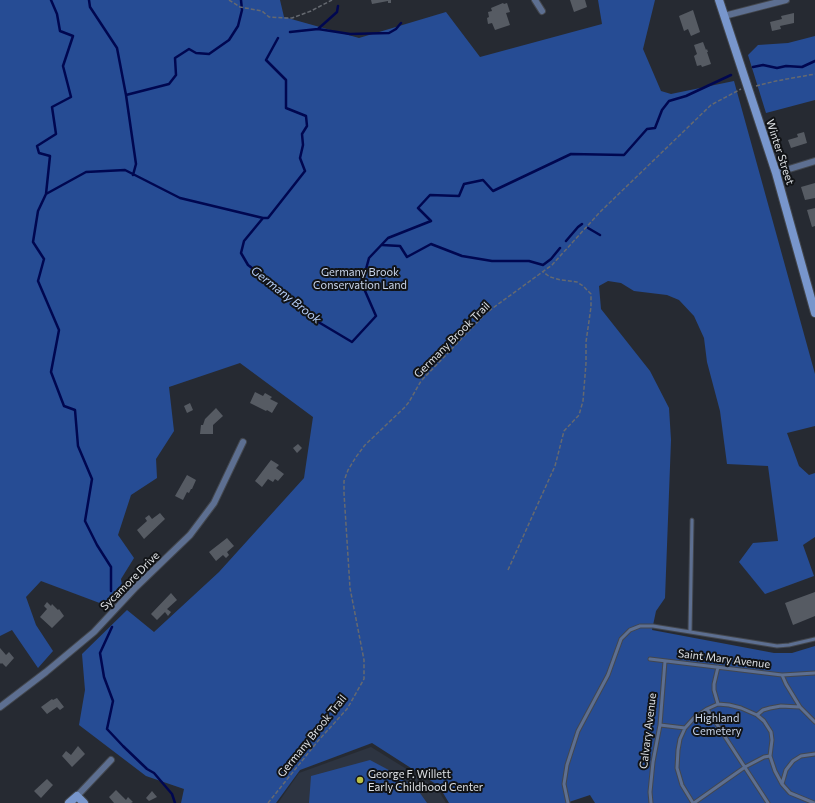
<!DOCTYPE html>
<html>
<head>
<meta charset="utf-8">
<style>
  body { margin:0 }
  canvas { display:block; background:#262a32 }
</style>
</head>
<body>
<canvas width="815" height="803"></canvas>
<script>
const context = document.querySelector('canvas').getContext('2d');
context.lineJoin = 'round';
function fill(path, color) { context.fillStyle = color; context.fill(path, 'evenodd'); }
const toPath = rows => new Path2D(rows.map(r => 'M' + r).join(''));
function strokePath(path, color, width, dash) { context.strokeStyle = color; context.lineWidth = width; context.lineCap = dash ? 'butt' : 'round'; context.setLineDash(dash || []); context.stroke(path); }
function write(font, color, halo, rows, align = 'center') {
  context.font = font + ' Commissioner,sans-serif'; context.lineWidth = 4; context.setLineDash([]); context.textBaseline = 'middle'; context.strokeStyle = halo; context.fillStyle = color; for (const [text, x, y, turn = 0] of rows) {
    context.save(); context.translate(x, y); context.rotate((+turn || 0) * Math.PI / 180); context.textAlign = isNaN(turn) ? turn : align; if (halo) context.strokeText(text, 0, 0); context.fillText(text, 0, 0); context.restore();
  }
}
fill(toPath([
  [371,747,437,788,446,803,278,803,299,773]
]), '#2d3441');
fill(toPath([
  [0,0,280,0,284,17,359,38,446,12,480,57,602,24,598,0,655,0,643,49,661,91,671,94,734,81,815,374,815,426,787,433,799,466,809,475,815,473,815,537,803,545,814,576,765,594,739,562,753,543,778,541,768,466,727,464,720,411,707,362,704,338,694,316,679,300,667,295,634,291,621,283,608,281,599,286,601,309,650,371,669,408,671,440,665,598,656,611,652,630,774,653,792,653,815,646,815,803,595,803,590,795,566,803,449,803,439,786,372,743,300,770,276,803,181,803,184,789,146,776,79,725,85,690,82,654,127,610,154,632,219,572,304,478,313,417,240,363,169,387,174,431,156,459,157,478,131,495,118,535,134,558,121,579,123,593,105,605,41,581,26,597,36,625,53,651,38,668,12,630,0,636],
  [815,36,815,100,766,113,748,55,758,45,788,43],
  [370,760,400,776,420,793,427,803,309,803,311,776]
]), '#264c94');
strokePath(toPath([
  [89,0,90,7,117,48,126,95],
  [318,29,350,34,389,33,396,29,401,23],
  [290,32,318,29,337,12,338,6],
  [753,67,763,65,777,68,786,66,802,67,815,61],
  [133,175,136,164,126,95,169,84,176,75,175,58,189,49,196,53,209,54,229,40,238,26,242,10,241,0],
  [46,194,50,156,39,153,37,146,56,134,52,107,71,97,63,66,73,36,60,31,57,14,51,0],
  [263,218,268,218,305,171,300,158,303,145,302,134,307,126,306,116,286,108,286,80,266,60,278,38],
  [588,228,600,235],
  [566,241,578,227,582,224],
  [382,245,400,246,407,257,431,244,462,256,492,261,529,261,543,265,551,259,560,248],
  [111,591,111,567,97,545,85,521,92,479,78,446,75,410,64,406,51,372,59,330,38,281,44,259,33,242,38,211,46,194,86,172,125,170,180,198,263,218,244,241,241,253,248,265,298,303,315,320,352,342,376,316,362,284,369,258,388,238,431,221,418,208,430,195,459,196,464,184,483,180,493,191,571,154,624,155,647,129,655,128,662,110,669,101,686,96,731,75],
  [112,627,100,653,104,677,113,701,107,729,123,746,147,769,154,773,172,794,175,803]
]), '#000750', 2.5);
fill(toPath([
  [371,0,391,0,391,3,388,3,388,1,372,4],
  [570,0,585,0,587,7,574,12],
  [503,3,504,4,507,3,510,12,506,13,510,25,495,30,492,23,488,24,487,18,489,17,488,12,492,11,491,8],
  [693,10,700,32,691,36,688,29,684,31,679,16],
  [794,13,794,23,780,26,781,29,772,31,770,22,782,19,781,16],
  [703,42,706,50,707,49,708,52,707,52,711,64,702,67,701,65,697,66,694,56,697,54,694,45],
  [804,132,807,143,791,148,788,140,798,137,797,134],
  [815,183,815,198,805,200,801,187],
  [815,208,815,226,812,227,807,210],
  [255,392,263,396,265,393,272,397,270,399,278,403,272,413,267,410,266,411,250,403],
  [190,403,193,410,187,413,184,406],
  [216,408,223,416,213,425,213,434,200,434,201,425,203,425,205,419],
  [298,444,302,448,297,453,293,448],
  [271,460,279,465,276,468,284,474,278,481,275,479,273,482,268,479,262,487,255,481],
  [187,475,196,480,192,489,191,489,189,493,187,492,183,500,175,496],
  [160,513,165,519,144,539,137,530,147,521,145,518,149,515,152,519],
  [227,538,234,546,227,552,229,555,226,558,223,555,216,561,209,552],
  [815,592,815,616,793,625,785,603],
  [171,593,177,600,167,609,171,612,168,616,165,612,157,620,151,614],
  [47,602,51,606,52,604,58,610,59,609,64,616,52,628,40,617,47,609,44,606],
  [0,648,6,655,9,652,14,658,6,667,2,663,1,664,0,663],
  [57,698,64,707,60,710,57,707,47,714,41,707,52,699,53,700],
  [78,746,85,754,72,767,62,756,66,751,71,755],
  [47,779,53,785,41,798,34,791],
  [116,790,126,800,128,797,133,802,131,803,114,803,109,797],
  [152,791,157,797,149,801,146,798]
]), '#565b63');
const lane = toPath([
  [690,632,692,520],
  [650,659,782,675,786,684,800,707,815,722],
  [718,667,714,684,714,690,718,704,729,705,741,708,757,715,764,721,771,732,772,740,770,756,775,771,782,784,790,793,814,803],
  [782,675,815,673],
  [707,709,768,803],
  [757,715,763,710,770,708,781,706,800,707],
  [660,725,685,728],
  [782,784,786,770,793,761,801,756,815,754],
  [568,803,564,784,567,765,578,731,608,675,621,639,630,630,640,626,653,626,777,646,789,645,815,639],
  [651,803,650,792,653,762,660,725,665,661],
  [693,803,682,785,677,768,678,750,680,739,685,728,694,718,707,709,718,704],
  [694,803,745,767,764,757,770,756]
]);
const street = toPath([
  [535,0,542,11],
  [724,16,786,0],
  [776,173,815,161],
  [0,707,46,672,94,632,136,587,190,535,214,503,243,442],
  [77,796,111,760]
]);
const secondary = toPath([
  [719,0,776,173,815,313],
  [69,803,77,796,84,803]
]);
strokePath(lane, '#43474e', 5);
strokePath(street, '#43474e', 8);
strokePath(secondary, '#43474e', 10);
strokePath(toPath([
  [229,0,240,7,262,11,269,17,285,18,292,18,311,11,332,0],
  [756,86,776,81,815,74],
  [508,570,555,466,564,431,579,415,583,401,586,363,586,342,591,307,591,294,583,286,577,282,561,280,550,277,543,272],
  [268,803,318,741,347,709,364,679,364,660,350,588,344,493,344,481,348,470,356,457,365,445,404,408,409,402,421,381,486,313,552,265,600,212,711,105,741,89]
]), '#656970', 1.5, [4, 2]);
strokePath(lane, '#5d6f91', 3);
strokePath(street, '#5d6f91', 6);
strokePath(secondary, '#7896cc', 8);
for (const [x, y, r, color] of [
  [360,780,4,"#bac045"]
]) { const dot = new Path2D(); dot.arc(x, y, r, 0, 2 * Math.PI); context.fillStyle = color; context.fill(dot); strokePath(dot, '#111316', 1.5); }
write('11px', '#dde0e4', '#111316', [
  ["Winter Street",780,152,72],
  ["Germany Brook Trail",452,340,-45],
  ["Sycamore Drive",130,581,-45],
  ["Saint Mary Avenue",724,659,7],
  ["Calvary Avenue",648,731,-83],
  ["Germany Brook Trail",312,736,-51]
]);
write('11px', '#cad6eb', '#111316', [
  ["Germany Brook",360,272],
  ["Conservation Land",360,285],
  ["Highland",717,718],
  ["Cemetery",717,731]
]);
write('11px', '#dde0e4', '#111316', [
  ["George F. Willett",368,774],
  ["Early Childhood Center",368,787]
], 'left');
write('italic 12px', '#b6cef7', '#111316', [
  ["Germany Brook",286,295,38]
]);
</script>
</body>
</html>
